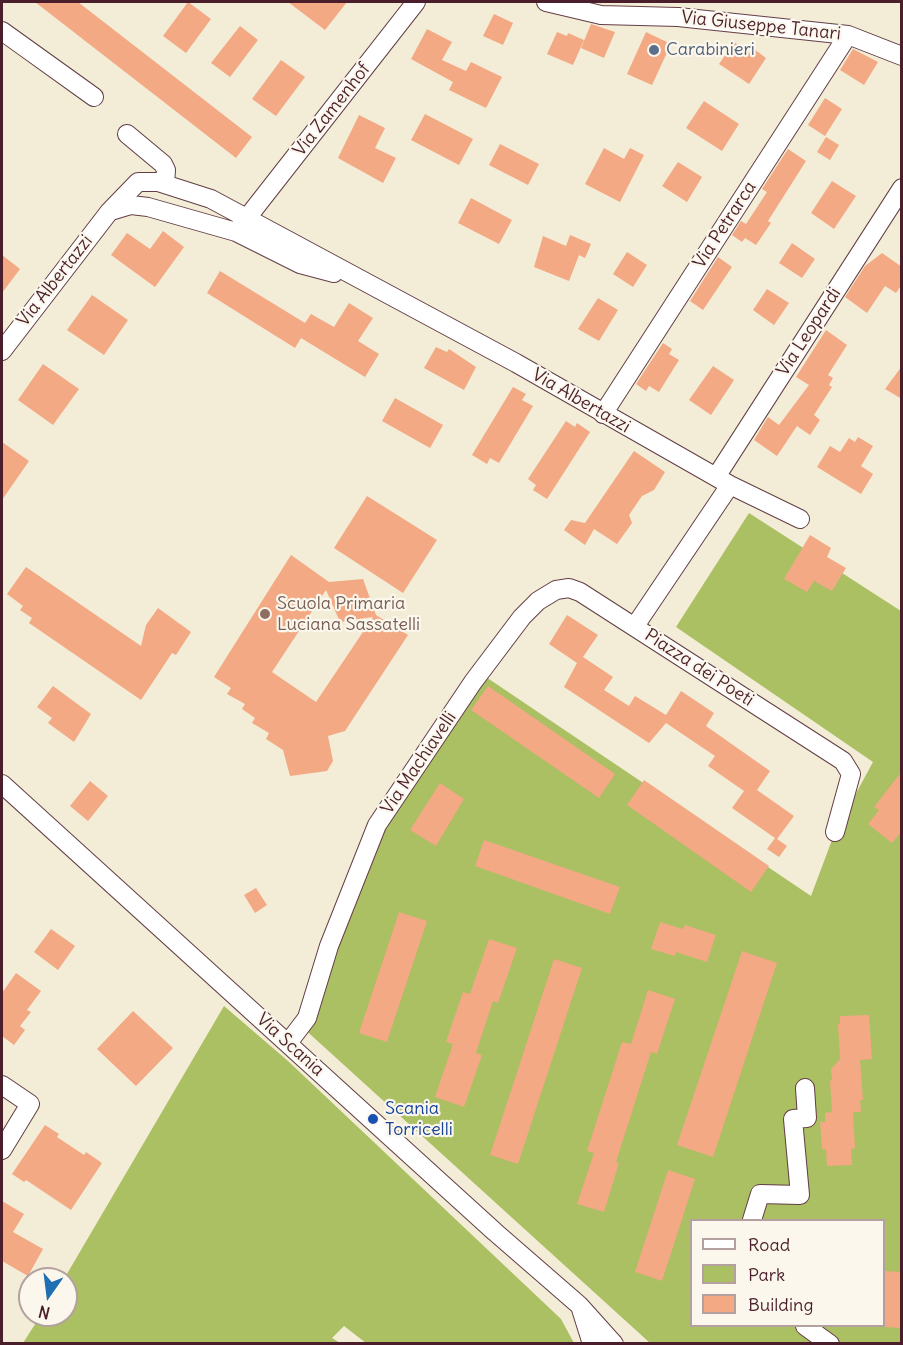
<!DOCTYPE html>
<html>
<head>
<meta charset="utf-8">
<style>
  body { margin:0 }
  #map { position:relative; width:903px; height:1345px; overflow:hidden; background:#f3edd7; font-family:Delius,sans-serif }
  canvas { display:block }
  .frame { position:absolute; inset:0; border:3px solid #4a1f2b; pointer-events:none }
  .legend { position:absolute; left:690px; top:1219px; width:195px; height:108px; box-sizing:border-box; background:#fbf7ec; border:2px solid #b4a19f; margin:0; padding:8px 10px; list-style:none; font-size:18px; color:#4a1f2b }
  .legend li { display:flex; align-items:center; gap:12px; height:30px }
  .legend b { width:30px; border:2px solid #b4a19f }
  .north { position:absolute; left:18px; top:1267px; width:60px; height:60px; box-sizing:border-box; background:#fbf7ec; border:2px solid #b4a19f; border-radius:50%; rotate:194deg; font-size:16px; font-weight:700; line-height:24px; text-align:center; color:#4a1f2b }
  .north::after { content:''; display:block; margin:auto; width:21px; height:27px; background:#1f6fb2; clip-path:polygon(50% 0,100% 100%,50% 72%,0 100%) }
</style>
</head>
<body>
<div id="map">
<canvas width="903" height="1345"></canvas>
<div class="frame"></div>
<ul class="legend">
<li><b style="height:8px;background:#fff"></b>Road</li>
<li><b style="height:16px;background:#abbf63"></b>Park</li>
<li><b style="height:16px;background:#f2a984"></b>Building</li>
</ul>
<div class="north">N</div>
</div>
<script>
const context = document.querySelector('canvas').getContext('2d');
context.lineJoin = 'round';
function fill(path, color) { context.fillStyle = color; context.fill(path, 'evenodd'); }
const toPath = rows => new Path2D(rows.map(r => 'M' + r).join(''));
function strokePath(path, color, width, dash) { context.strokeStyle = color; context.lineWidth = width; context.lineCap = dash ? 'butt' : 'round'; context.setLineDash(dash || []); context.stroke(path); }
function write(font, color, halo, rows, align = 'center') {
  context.font = font + ' Delius,sans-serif'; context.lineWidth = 4.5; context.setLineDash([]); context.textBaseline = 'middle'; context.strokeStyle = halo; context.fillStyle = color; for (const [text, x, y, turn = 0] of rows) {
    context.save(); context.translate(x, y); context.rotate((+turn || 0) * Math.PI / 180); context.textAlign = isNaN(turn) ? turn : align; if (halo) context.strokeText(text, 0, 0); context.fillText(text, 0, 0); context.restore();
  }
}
fill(toPath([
  [749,513,901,611,901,1343,650,1343,301,1026,377,825,480,673,811,896,835,832,873,762,676,627],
  [692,1220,884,1220,884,1326,692,1326],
  [224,1006,288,1061,561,1319,574,1343,366,1343,344,1326,332,1338,340,1343,23,1343,41,1315,66,1315,64,1279]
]), '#abbf63');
fill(toPath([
  [35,2,78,2,252,137,236,158],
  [188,2,211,19,186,53,163,36],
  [288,2,347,2,325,30],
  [494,14,513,23,503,45,483,36],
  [591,24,615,32,604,58,581,48],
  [240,26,258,40,230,77,211,63],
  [427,29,452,42,442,60,466,71,471,62,502,77,486,108,449,90,453,82,411,59],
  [557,32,567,36,568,33,584,40,573,65,547,54],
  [646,32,671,44,652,85,627,74],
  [734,42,751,54,754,49,766,58,749,84,719,64],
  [853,49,878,62,864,85,840,70],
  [281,60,305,77,276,116,252,99],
  [825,98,842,109,825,136,808,125],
  [704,101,739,124,722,151,686,128],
  [425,114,473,139,459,165,411,140],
  [359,115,385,128,375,148,396,158,383,183,338,158],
  [826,137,839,145,830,160,817,152],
  [500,144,539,164,528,185,489,165],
  [604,148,624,159,630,148,644,155,620,202,585,184],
  [788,149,806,161,768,221,771,223,756,245,745,238,742,242,732,235,741,221,746,224,767,192,762,189],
  [678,162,702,177,687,202,662,186],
  [832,181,856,196,834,229,811,213],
  [471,198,512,220,499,244,458,223],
  [163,231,184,247,155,287,111,255,127,233,150,249],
  [570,235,591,244,585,258,579,255,569,281,534,267,543,236,566,246],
  [792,243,815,259,802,278,779,263],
  [627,252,647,265,633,287,613,274],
  [882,253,902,267,902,284,896,293,885,286,867,313,845,297,865,266],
  [2,255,20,269,2,293],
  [718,257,732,267,703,310,690,301],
  [220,271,305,323,311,314,334,327,349,303,373,318,358,341,379,354,365,377,301,338,295,348,207,293],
  [767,289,789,303,774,325,753,310],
  [92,295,128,320,104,355,67,330],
  [598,298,618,310,599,341,578,329],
  [826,330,847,345,828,375,833,378,829,385,832,387,814,415,820,420,810,435,797,426,777,456,754,440,768,417,779,425,809,385,796,377],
  [663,343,672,349,669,354,679,360,659,392,649,386,646,391,636,384],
  [436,347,447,352,449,349,476,367,464,390,424,368],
  [43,364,79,389,53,425,18,400],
  [713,366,734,380,711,415,689,400],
  [902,366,902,399,885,389],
  [513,387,526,394,522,400,533,406,499,463,490,458,487,464,472,455],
  [395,398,443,425,430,448,382,421],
  [566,421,575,427,577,423,590,432,547,499,533,490,536,485,528,479],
  [858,437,873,446,861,466,873,474,861,494,817,467,830,446,840,452,849,438,855,442],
  [2,442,29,461,2,500],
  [634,451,665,472,654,490,642,496,629,515,632,523,617,544,594,529,585,545,564,530,571,520,585,523],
  [367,496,437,540,403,593,334,548],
  [810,535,831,548,827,557,846,568,832,591,814,581,807,592,784,579],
  [291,555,329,582,363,579,376,615,408,635,345,731,328,736,333,761,327,771,290,776,283,750,266,739,269,733,252,723,255,718,242,709,245,704,227,694,231,688,214,677],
  [326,590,340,622,373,617,316,702,272,672],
  [26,567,141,646,146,625,158,608,191,632,176,655,172,653,141,700,29,623,32,618,20,610,23,606,7,594],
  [567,615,598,635,583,657,613,677,604,690,629,706,635,696,666,715,681,691,714,713,706,726,770,771,757,790,794,816,777,839,787,846,779,857,767,849,775,838,732,808,744,791,708,766,715,756,666,723,649,743,564,687,577,663,549,644],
  [53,686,91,714,74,742,48,723,52,718,37,707],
  [488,686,615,774,599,798,471,710],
  [902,771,902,831,892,843,868,824,879,810,874,807],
  [644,780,769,866,751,892,627,805],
  [90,781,108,796,88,821,70,806],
  [440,783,464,799,436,846,410,830],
  [484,840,620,887,610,914,475,866],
  [256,888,267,905,255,913,244,895],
  [399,912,427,921,387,1042,359,1033],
  [660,922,683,929,685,925,716,935,707,962,676,952,675,956,651,949],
  [51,929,75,946,58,970,34,952],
  [489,939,517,948,498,1003,493,1001,476,1053,482,1055,464,1107,435,1097,453,1044,446,1042,463,992,470,994],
  [742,951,777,963,713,1157,677,1145],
  [554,959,582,968,518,1164,490,1155],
  [16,973,41,991,27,1010,31,1012,20,1026,25,1030,14,1045,2,1036,2,993],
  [648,990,675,999,657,1054,651,1052,616,1162,619,1163,604,1212,577,1204,594,1153,587,1151,622,1042,631,1044],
  [133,1011,173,1048,136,1086,97,1049],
  [869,1015,872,1059,860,1060,863,1100,860,1100,861,1112,853,1112,855,1148,851,1149,852,1165,827,1166,826,1149,822,1149,820,1122,825,1122,825,1113,832,1112,830,1081,832,1080,831,1069,840,1059,838,1024,840,1023,840,1016],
  [45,1125,59,1134,57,1137,84,1155,86,1152,102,1163,71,1210,26,1180,24,1182,12,1174],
  [668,1170,695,1179,662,1281,635,1272],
  [2,1201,24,1214,13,1232,43,1249,28,1276,2,1261],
  [884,1271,902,1272,902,1328,884,1327]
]), '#f2a984');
const minor = toPath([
  [546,2,601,15,678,17,848,35,902,56],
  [2,31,94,97],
  [127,134,163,164,166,170,165,184],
  [111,211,131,205,148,207,236,232,300,264,334,273],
  [236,232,416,2],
  [2,351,109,212,138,182,158,182,211,199,516,363,730,485,800,519],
  [603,414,848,35],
  [716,477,902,188],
  [635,626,730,485],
  [2,784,495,1232,579,1305,614,1344],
  [288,1043,307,1018,329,946,377,825,473,682,522,617,538,601,556,590,569,588,580,592,843,761,851,774,835,832],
  [2,1085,30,1104,2,1150],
  [752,1220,760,1194,800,1195,793,1119,807,1118,805,1088],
  [581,1309,592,1344],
  [805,1326,830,1344]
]);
strokePath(minor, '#633e45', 20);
strokePath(minor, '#fff', 18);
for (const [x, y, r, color] of [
  [654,50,6,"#5c6f8a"],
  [265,614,6,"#8d6e63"],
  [373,1119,6,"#1a4fb4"]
]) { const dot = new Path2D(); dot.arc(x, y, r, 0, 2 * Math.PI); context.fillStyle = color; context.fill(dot); strokePath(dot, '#fbf7ec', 2); }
write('18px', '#4a1f2b', '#fbf7ec', [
  ["Via Giuseppe Tanari",761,26,6],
  ["Via Zamenhof",332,110,-52],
  ["Via Petrarca",725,225,-57],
  ["Via Albertazzi",55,281,-52],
  ["Via Leopardi",809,332,-57],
  ["Via Albertazzi",581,401,30],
  ["Piazza dei Poeti",699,668,33],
  ["Via Machiavelli",419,763,-56],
  ["Via Scania",290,1045,42]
]);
write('18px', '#4e5e75', '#fbf7ec', [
  ["Carabinieri",666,50]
], 'left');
write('18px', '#785e54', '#fbf7ec', [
  ["Scuola Primaria",277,604],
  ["Luciana Sassatelli",277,625]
], 'left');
write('18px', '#164399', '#fbf7ec', [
  ["Scania",385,1109],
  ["Torricelli",385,1130]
], 'left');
</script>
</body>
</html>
